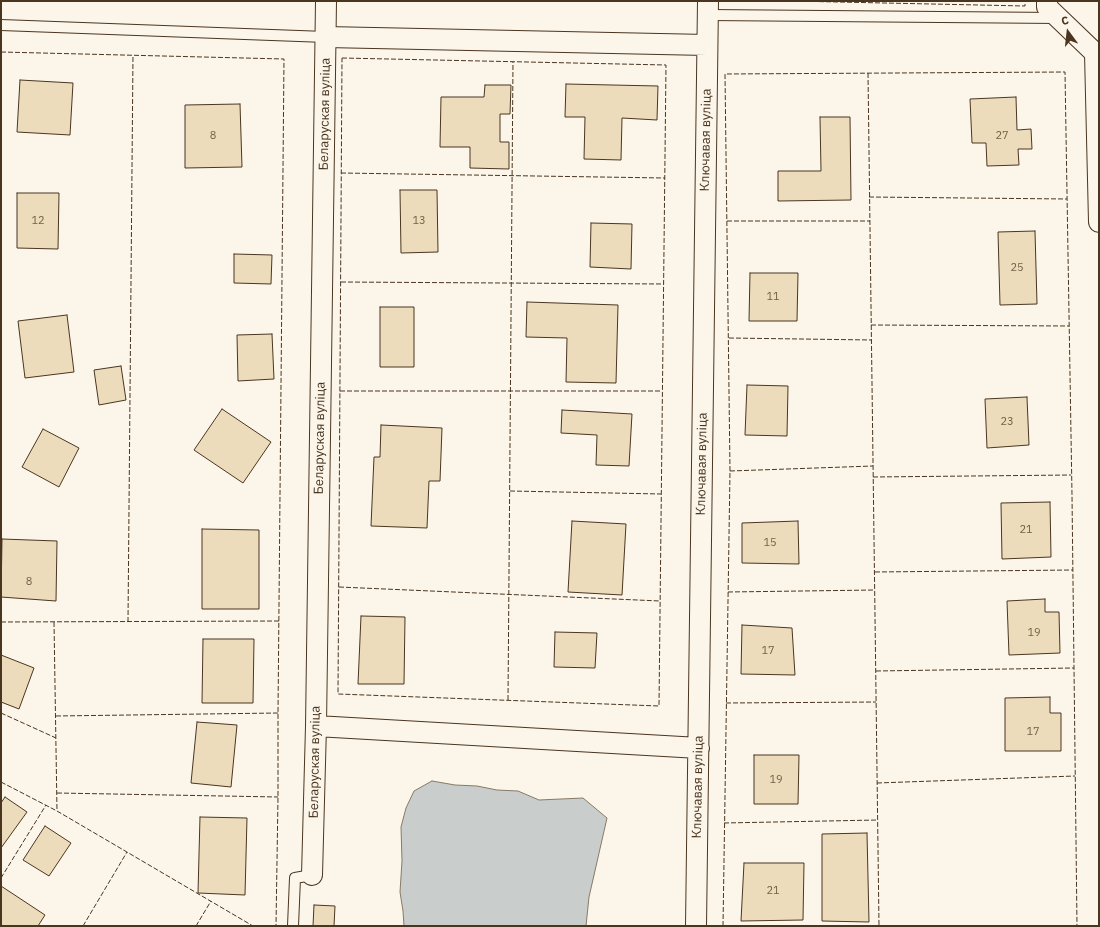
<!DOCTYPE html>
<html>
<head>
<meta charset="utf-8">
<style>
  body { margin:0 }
  #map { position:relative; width:1100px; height:927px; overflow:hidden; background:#fbf6e9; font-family:"IBM Plex Sans",sans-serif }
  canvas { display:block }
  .frame { position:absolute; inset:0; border:2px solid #4a3520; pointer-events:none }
  .north { position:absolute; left:1048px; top:12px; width:40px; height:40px; -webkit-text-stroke:3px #fbf6e9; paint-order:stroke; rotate:345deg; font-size:11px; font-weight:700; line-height:16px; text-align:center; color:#4a3520 }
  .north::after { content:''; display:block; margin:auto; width:14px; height:18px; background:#4a3520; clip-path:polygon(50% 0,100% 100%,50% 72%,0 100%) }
</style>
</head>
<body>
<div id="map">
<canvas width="1100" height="927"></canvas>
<div class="frame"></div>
<div class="north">С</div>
</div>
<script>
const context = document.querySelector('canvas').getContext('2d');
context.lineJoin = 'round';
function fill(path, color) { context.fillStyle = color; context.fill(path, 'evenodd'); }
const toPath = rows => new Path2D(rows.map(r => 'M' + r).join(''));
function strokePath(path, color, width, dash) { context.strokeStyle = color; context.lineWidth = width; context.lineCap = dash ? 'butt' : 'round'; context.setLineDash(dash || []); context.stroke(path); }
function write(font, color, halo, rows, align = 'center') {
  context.font = font + ' "IBM Plex Sans",sans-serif'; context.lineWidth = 3; context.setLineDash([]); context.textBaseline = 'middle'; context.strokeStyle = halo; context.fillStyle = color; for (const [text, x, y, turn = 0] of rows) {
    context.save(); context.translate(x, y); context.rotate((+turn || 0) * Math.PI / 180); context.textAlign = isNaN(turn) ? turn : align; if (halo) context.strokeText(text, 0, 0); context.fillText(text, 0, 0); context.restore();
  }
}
const water = toPath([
  [432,781,455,785,477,786,497,790,518,791,539,800,583,798,607,818,589,897,586,926,404,926,403,911,400,892,402,861,401,827,406,808,414,791,432,781]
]);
fill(water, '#c9cecd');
strokePath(water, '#887966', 1);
const building = toPath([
  [20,80,73,83,70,135,17,132,20,80],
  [566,84,658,86,657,120,622,118,621,160,584,159,585,117,565,117,566,84],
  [485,85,511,85,510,114,500,114,500,142,509,142,509,169,470,168,470,147,440,147,441,97,484,97,485,85],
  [1016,97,1017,130,1031,129,1032,149,1018,149,1019,165,987,166,986,143,972,143,970,99,1016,97],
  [240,104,242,167,185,168,185,105,240,104],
  [820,117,850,117,851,200,778,201,778,171,821,171,820,117],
  [400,190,437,190,438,252,401,253,400,190],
  [17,193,59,193,58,249,17,248,17,193],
  [591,223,632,224,631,269,590,267,591,223],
  [1035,231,1037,304,1000,305,998,232,1035,231],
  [234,254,272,255,271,284,234,283,234,254],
  [750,273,798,273,797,321,749,321,750,273],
  [527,302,618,305,616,383,566,382,567,338,526,337,527,302],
  [380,307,414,307,414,367,380,367,380,307],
  [67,315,74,372,25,378,18,321,67,315],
  [272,334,274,379,238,381,237,335,272,334],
  [121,366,126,400,99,405,94,370,121,366],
  [747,385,788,386,787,436,745,435,747,385],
  [1027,397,1029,445,987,448,985,399,1027,397],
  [222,409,271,442,243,483,194,450,222,409],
  [562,410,632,414,629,466,596,465,597,435,561,433,562,410],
  [381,425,442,428,440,481,429,481,427,528,371,526,374,457,380,457,381,425],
  [43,429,79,448,59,487,22,467,43,429],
  [1050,502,1051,557,1002,559,1001,503,1050,502],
  [572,521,626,524,622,595,568,592,572,521],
  [798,521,799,564,742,563,742,523,798,521],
  [202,529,259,530,259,609,202,609,202,529],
  [2,539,57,541,56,601,1,597,2,539],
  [1045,599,1045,612,1059,612,1060,653,1009,655,1007,601,1045,599],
  [361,616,405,617,404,684,358,684,361,616],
  [742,625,792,628,795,675,741,674,742,625],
  [555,632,597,633,595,668,554,667,555,632],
  [203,639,254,639,253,703,202,703,203,639],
  [1,655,34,668,19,709,1,702,1,655],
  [1050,697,1050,713,1061,713,1061,751,1005,751,1005,698,1050,697],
  [197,722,237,725,231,787,191,783,197,722],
  [754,755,799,755,798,804,754,804,754,755],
  [5,797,27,812,1,848,1,803,5,797],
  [200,817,247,818,245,895,198,893,200,817],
  [45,826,71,843,49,876,23,860,45,826],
  [867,833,869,922,822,921,822,834,867,833],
  [744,863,804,863,803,920,741,921,744,863],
  [1,886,45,915,38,926,1,926,1,886],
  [314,905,335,906,334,926,313,926,314,905]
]);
fill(building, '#ecdcbc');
strokePath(building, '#4a3520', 1);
const lane = toPath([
  [708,15,1058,18],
  [1,25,326,37],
  [293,926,295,878,312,875]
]);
const street = toPath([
  [1047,1,1047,7,1095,53,1099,222],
  [326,37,707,45],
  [316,726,699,748],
  [312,875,316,726,326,1],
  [696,926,708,1]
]);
strokePath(lane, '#4a3520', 12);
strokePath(street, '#4a3520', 22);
strokePath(lane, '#fbf6e9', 10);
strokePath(street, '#fbf6e9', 20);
strokePath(toPath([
  [791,1,1025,6,1025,1],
  [1,52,284,59,278,713,278,797,276,926],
  [342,58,666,65,659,706,338,694,342,58],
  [868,73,879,926],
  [341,173,665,178],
  [869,197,1067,199],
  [727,221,870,221],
  [341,282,664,284],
  [871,325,1069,326],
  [729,338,872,340],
  [340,391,662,391],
  [730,471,873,466],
  [873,477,1071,475],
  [510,491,661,494],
  [875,572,1073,570],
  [339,587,660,601],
  [728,592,875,590],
  [1,622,279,621],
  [54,622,57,811,253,926],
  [128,622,133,55],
  [876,671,1074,668],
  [508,700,513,62],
  [726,703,876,702],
  [1,713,56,738],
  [56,716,278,713],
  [1,782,57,811],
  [877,783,1075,776],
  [57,793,278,797],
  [724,823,878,820],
  [1,878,46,805],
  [83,926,127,852],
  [196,926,211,901],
  [723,926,730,471,725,74,1065,72,1072,495,1077,926]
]), '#4a3520', 1, [5, 2]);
write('11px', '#725f47', null, [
  ["8",213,136],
  ["27",1002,136],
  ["12",38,221],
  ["13",419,221],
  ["25",1017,268],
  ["11",773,297],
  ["23",1007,422],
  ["21",1026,530],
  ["15",770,543],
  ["8",29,582],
  ["19",1034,633],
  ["17",768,651],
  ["17",1033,732],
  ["19",776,780],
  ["21",773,891]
]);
write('13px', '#4a3520', '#fbf6e9', [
  ["Беларуская вуліца",325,114,-89],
  ["Ключавая вуліца",706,140,-89],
  ["Беларуская вуліца",320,438,-89],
  ["Ключавая вуліца",702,464,-89],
  ["Беларуская вуліца",315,762,-89],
  ["Ключавая вуліца",698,787,-89]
]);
</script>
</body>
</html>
